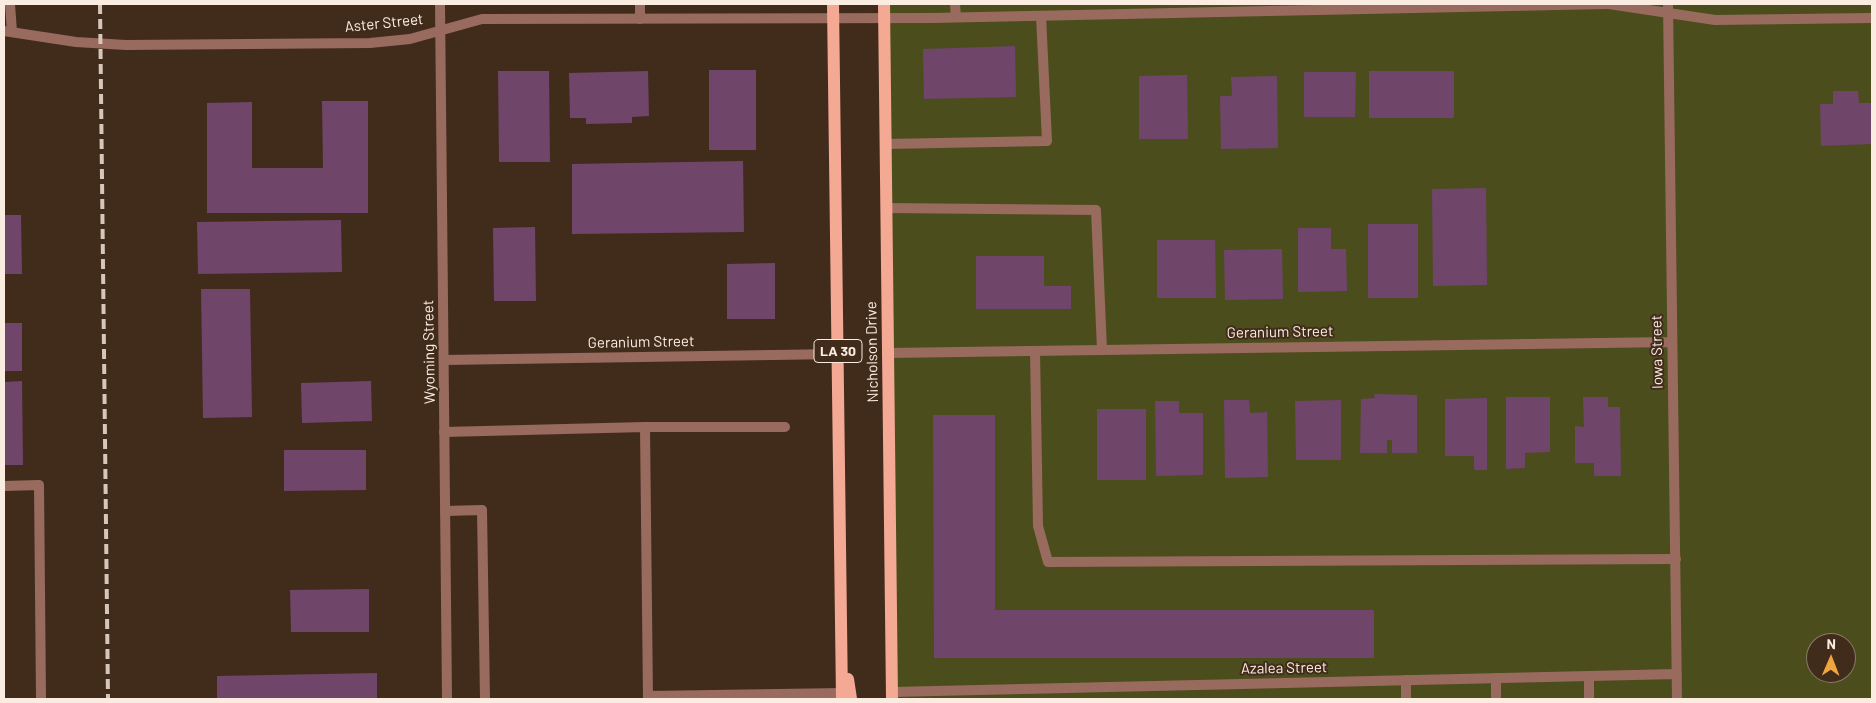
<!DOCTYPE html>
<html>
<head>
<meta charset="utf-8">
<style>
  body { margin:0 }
  #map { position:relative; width:1876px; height:703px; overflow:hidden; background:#412c1b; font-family:Barlow,sans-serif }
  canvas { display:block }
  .frame { position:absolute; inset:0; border:5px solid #fbece2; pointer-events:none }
  .north { position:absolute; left:1806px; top:633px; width:50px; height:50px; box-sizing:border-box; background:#412c1b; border:1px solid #8b796b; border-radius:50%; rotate:1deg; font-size:14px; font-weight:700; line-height:20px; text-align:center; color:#fbece2 }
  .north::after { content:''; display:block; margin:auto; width:18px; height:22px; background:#f0a63f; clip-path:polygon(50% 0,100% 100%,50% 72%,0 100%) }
</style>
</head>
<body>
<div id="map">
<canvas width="1876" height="703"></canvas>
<div class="frame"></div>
<div class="north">N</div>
</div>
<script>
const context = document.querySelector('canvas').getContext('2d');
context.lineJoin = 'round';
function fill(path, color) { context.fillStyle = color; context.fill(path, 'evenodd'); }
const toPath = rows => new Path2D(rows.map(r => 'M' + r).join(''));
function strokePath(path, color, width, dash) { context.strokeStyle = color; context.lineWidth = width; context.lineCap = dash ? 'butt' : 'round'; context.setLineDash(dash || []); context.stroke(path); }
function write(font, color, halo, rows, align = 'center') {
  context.font = font + ' Barlow,sans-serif'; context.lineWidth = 4; context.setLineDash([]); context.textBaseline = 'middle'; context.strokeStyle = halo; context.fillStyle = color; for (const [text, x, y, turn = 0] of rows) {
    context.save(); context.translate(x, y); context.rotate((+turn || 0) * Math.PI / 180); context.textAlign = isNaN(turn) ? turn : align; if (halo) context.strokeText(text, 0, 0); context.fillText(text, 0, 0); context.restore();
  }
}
fill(toPath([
  [884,4,1872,4,1872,699,893,699],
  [1816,643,1846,643,1846,673,1816,673]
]), '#4c4d1d');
fill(toPath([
  [1015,46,1016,97,924,99,923,49],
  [709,70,756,70,756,150,709,150],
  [498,71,549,71,550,162,499,162],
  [648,71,649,116,632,117,632,123,586,124,586,118,570,118,569,73],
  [1369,71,1454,71,1454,118,1369,118],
  [1304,72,1356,72,1355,117,1304,117],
  [1187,75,1188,139,1139,139,1139,76],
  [1277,76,1278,148,1221,149,1220,96,1232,96,1231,77],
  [1833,91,1858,91,1859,103,1872,103,1872,144,1821,146,1820,104,1833,104],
  [322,101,368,101,368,213,207,213,207,103,252,102,252,168,323,168],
  [743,161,744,232,572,234,572,164],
  [1486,188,1487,285,1433,286,1432,189],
  [4,215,21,215,22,274,4,274],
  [341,220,342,272,198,274,197,222],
  [1368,224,1418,224,1418,298,1368,298],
  [535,227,536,301,494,301,493,228],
  [1298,228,1331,228,1331,249,1346,249,1347,291,1298,292],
  [1157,240,1215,240,1216,298,1157,298],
  [1282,249,1283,299,1225,300,1224,250],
  [976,256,1044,256,1044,286,1071,286,1071,309,976,309],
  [775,263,775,319,727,319,727,264],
  [201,289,250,289,252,417,203,418],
  [4,323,22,323,22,371,4,371],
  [22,381,23,465,4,465,4,382],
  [371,381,372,421,302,423,301,383],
  [1374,394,1417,395,1417,453,1392,453,1392,440,1387,440,1387,453,1360,453,1361,399,1375,398],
  [1506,397,1550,397,1550,452,1525,453,1525,468,1506,469],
  [1583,397,1608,397,1608,407,1620,407,1621,476,1594,476,1594,463,1575,463,1575,426,1584,427],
  [1487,398,1487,470,1474,470,1474,456,1445,456,1445,399],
  [1224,400,1249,400,1250,413,1267,412,1268,477,1225,478],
  [1341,400,1341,460,1296,460,1295,401],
  [1155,401,1179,401,1179,413,1203,413,1203,475,1156,476],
  [1097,409,1146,409,1146,480,1097,480],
  [933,415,995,415,995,610,1374,610,1374,658,934,658],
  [284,450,366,450,366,490,284,491],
  [369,589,369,632,291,632,290,590],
  [377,673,377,699,217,699,217,676]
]), '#6f456a');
strokePath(toPath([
  [10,4,12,32],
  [640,4,640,19],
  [955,4,956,17],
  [886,144,1047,141,1041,16],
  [886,208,1096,210,1102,350],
  [1035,351,1038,526,1048,562,1676,559],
  [645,427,785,427],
  [444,432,645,427,648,699],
  [4,486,39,485,41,699],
  [445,511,482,510,485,699],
  [1589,676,1589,699],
  [1496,678,1496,699],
  [1406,680,1406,699],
  [648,696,842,693]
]), '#996b5e', 10);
strokePath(toPath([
  [440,4,447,699],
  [1609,4,1715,20,1872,18],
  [1668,4,1677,699],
  [4,31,76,42,126,45,370,43,410,39,482,19,932,18,1607,4],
  [888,353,1672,342],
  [444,360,838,354],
  [892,692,1677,674]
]), '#996b5e', 10);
strokePath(toPath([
  [833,4,842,699],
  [884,4,892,699],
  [848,679,851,699]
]), '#f4a994', 12);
strokePath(toPath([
  [100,4,108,699]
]), '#d6c6bb', 4, [10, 5]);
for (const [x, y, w] of [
  [838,351,48]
]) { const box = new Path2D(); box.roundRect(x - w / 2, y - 11.5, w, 23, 4); context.fillStyle = '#412c1b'; context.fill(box); strokePath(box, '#fbece2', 1); }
write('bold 14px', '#fbece2', null, [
  ["LA 30",838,351]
]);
write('15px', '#fbece2', '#412c1b', [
  ["Aster Street",384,23,-6],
  ["Geranium Street",1280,332,-1],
  ["Geranium Street",641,342,-1],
  ["Wyoming Street",429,352,-91],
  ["Nicholson Drive",872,352,-91],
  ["Iowa Street",1657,352,-91],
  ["Azalea Street",1284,668,-1]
]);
</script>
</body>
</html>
